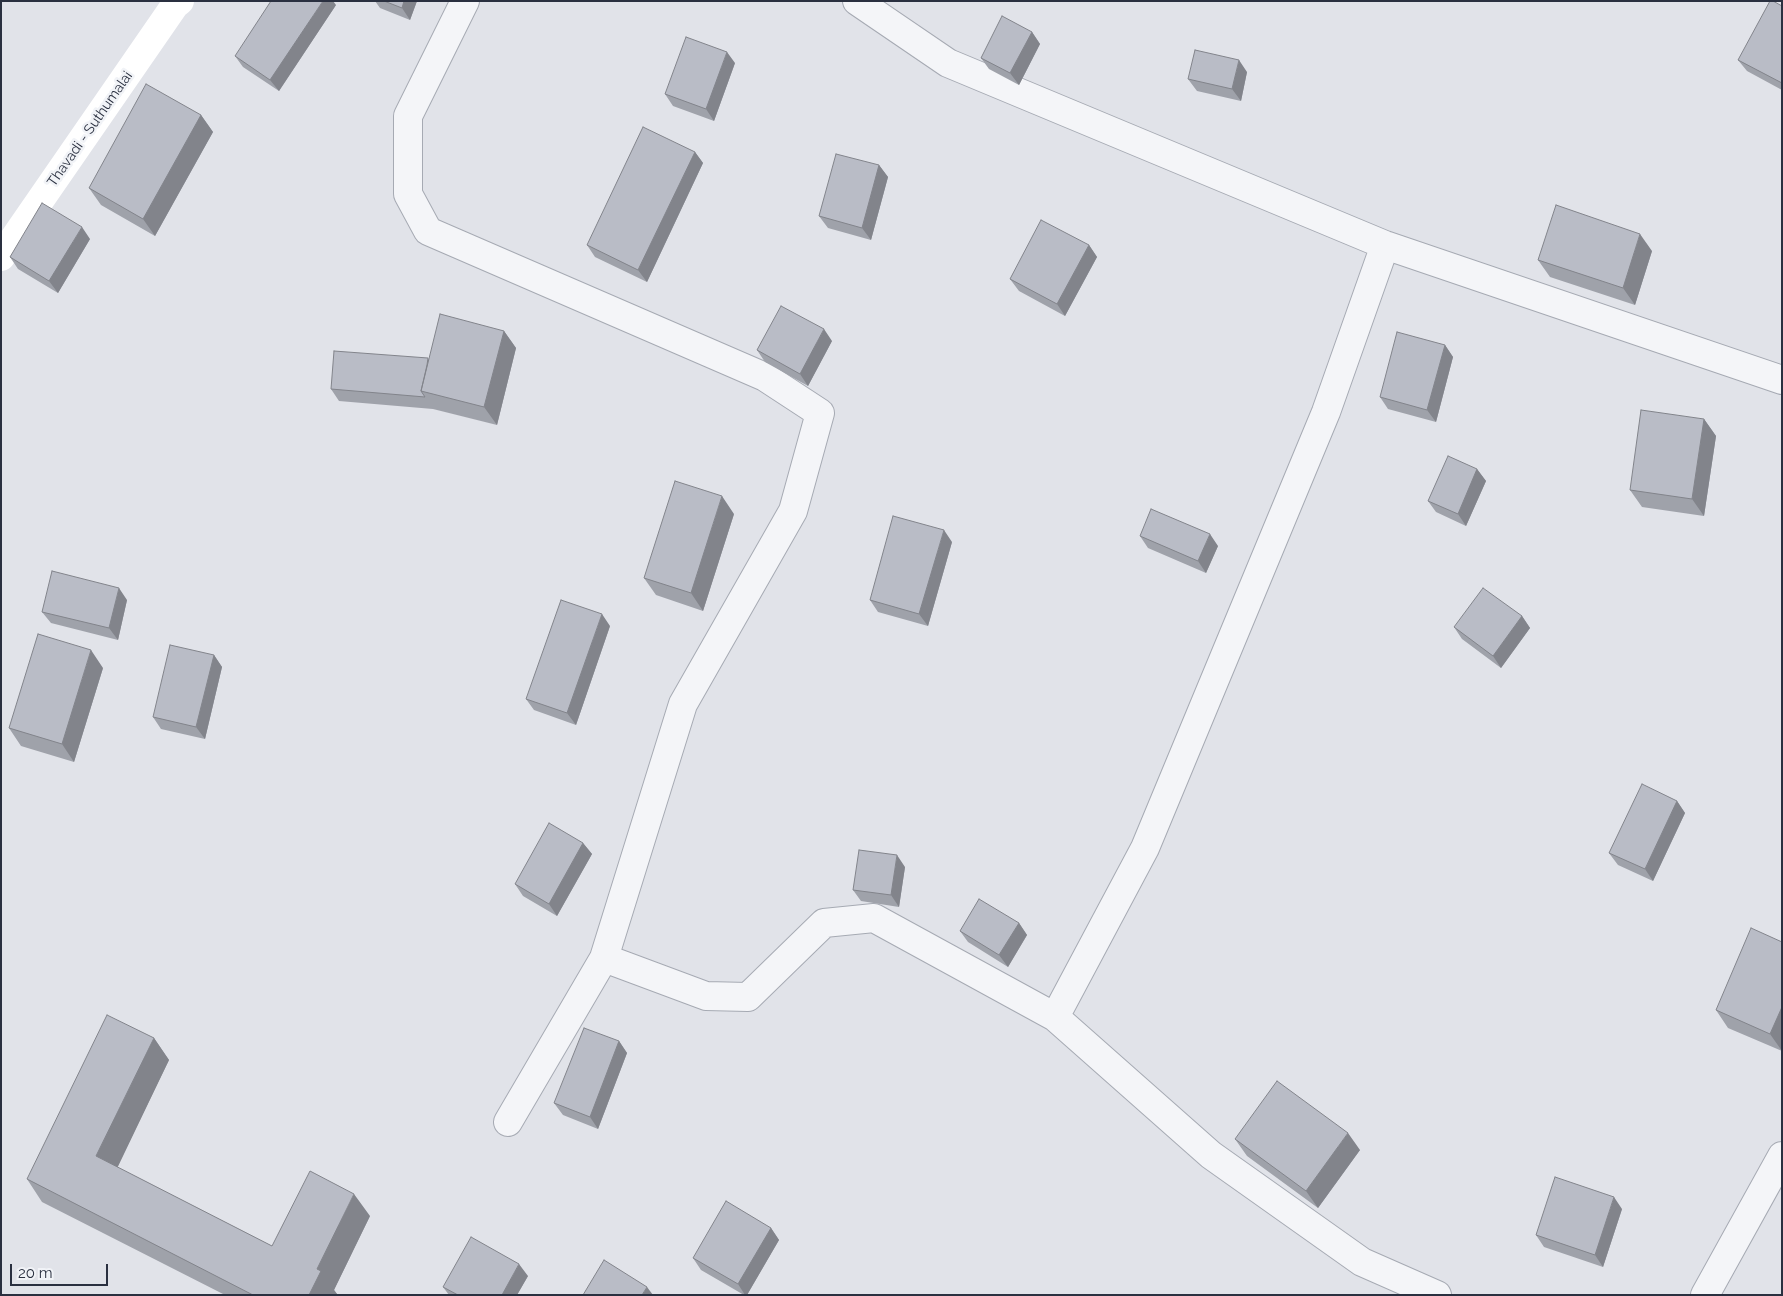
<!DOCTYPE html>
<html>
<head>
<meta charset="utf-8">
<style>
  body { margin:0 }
  #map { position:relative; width:1783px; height:1296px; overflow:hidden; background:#e1e3e9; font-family:Raleway,sans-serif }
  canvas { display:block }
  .frame { position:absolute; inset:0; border:2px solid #2a3040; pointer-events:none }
  .scale { position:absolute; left:10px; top:1264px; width:98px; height:22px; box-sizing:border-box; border:2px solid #2a3040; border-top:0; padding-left:6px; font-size:15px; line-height:18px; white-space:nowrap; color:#2a3040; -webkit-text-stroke:4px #f1f3f7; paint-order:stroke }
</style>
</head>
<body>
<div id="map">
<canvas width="1783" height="1296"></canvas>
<div class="frame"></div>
<div class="scale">20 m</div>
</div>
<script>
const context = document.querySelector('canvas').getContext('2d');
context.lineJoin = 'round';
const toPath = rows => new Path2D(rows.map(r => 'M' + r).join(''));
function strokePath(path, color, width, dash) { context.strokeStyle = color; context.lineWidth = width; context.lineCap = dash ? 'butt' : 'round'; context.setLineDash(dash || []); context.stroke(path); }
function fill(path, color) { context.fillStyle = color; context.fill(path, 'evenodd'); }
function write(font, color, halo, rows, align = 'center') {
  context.font = font + ' Raleway,sans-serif'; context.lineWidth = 5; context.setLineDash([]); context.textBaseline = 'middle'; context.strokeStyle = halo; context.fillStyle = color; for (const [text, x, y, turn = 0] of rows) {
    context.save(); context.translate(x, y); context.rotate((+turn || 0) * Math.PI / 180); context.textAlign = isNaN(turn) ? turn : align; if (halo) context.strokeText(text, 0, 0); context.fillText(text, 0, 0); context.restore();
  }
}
const minor = toPath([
  [465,1,408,116,408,194,428,231,765,377,820,413,793,511,683,704,604,958,508,1122],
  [857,1,948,63,1385,245,1782,380],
  [604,958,706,996,748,997,824,923,874,918,1055,1017,1211,1155,1362,1262,1437,1295],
  [1055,1017,1145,848,1326,412,1385,245],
  [1705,1295,1782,1156]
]);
strokePath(minor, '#a6aab3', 30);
strokePath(minor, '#f4f5f8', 28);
strokePath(toPath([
  [1,257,175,5,180,1]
]), '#fff', 28);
fill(toPath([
  [375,1,417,1,410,20,380,8],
  [336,5,279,91,243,67,235,56],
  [1782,6,1782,90,1747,71,1738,60],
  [1032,32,1040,44,1019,85,989,69,981,58],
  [735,63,714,121,673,106,665,94],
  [1247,72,1241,101,1197,91,1188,79],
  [201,115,213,132,155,236,101,205,89,188],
  [695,152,703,163,647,282,595,257,587,245],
  [879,165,888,177,871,240,828,228,819,216],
  [90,239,58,293,18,269,10,257],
  [1089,245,1097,257,1065,316,1019,291,1010,279],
  [1652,251,1635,305,1550,277,1538,260],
  [504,331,516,348,497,425,433,409,339,401,331,389,429,359],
  [832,341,808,386,765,362,757,350],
  [1445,345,1453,357,1436,422,1388,409,1380,397],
  [1704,419,1716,436,1704,516,1642,507,1630,490],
  [1477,469,1486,481,1466,526,1436,512,1428,501],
  [734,514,703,611,656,595,644,578],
  [1140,536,1218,546,1206,573,1148,548],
  [952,542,928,626,878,612,870,600],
  [127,600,118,640,51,623,42,612],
  [1522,616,1530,628,1501,668,1462,639,1454,627],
  [610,626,576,725,534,710,526,699],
  [214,655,222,667,205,739,161,729,153,717],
  [103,668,74,762,21,746,9,728],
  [1677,801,1685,813,1653,881,1618,865,1609,853],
  [583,843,592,854,557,916,523,896,515,884],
  [905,867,899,907,861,901,853,890],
  [1019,923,1027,935,1008,967,968,942,960,931],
  [1782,942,1782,1051,1728,1028,1716,1010],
  [154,1038,169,1060,117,1167,272,1246,370,1216,334,1290,337,1294,336,1295,225,1295,42,1202,27,1179],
  [619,1041,627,1053,598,1129,563,1115,554,1103],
  [1235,1139,1360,1150,1318,1208,1247,1156],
  [1622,1209,1603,1267,1544,1247,1536,1235],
  [771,1228,779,1240,747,1295,744,1295,701,1270,693,1258],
  [528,1276,517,1295,449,1295,443,1287]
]), '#9fa2aa');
fill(toPath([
  [323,1,333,1,336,5,279,91,270,80],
  [404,1,417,1,410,20,402,8],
  [1032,32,1040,44,1019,85,1010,73],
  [727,52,735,63,714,121,706,109],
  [1239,60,1247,72,1241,101,1232,89],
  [201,115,213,132,155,236,143,219],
  [695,152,703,163,647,282,638,270],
  [879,165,888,177,871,240,862,228],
  [82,227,90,239,58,293,49,281],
  [1640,234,1652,251,1635,305,1623,288],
  [1089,245,1097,257,1065,316,1057,304],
  [824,329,832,341,808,386,800,374],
  [504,331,516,348,497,425,484,407],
  [1445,345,1453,357,1436,422,1427,410],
  [1704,419,1716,436,1704,516,1692,499],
  [1477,469,1486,481,1466,526,1458,514],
  [722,496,734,514,703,611,691,593],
  [944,530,952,542,928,626,919,614],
  [1210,534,1218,546,1206,573,1198,561],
  [119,588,127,600,118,640,109,628],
  [602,614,610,626,576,725,567,713],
  [1522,616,1530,628,1501,668,1493,656],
  [91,650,103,668,74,762,62,744],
  [214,655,222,667,205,739,196,727],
  [1677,801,1685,813,1653,881,1645,869],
  [583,843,592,854,557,916,549,904],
  [897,855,905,867,899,907,891,895],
  [1019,923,1027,935,1008,967,999,955],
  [1782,1007,1782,1051,1770,1034],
  [154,1038,169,1060,112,1179,96,1156],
  [619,1041,627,1053,598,1129,590,1117],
  [1348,1133,1360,1150,1318,1208,1306,1191],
  [354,1194,370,1216,334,1290,337,1294,336,1295,309,1295,317,1269],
  [1614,1197,1622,1209,1603,1267,1595,1255],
  [771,1228,779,1240,747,1295,745,1295,738,1284],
  [519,1264,528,1276,517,1295,502,1295],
  [647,1287,653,1295,642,1295]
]), '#82848b');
const building = toPath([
  [271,1,323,1,270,80,235,56,271,1],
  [384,1,404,1,402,8,384,1],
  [1770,1,1773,1,1782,6,1782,83,1738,60,1770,1],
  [1002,16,1032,32,1010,73,981,58,1002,16],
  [686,37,727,52,706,109,665,94,686,37],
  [1195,50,1239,60,1232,89,1188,79,1195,50],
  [146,84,201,115,143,219,89,188,146,84],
  [643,127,695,152,638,270,587,245,643,127],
  [836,154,879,165,862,228,819,216,836,154],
  [42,203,82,227,49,281,10,257,42,203],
  [1556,205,1640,234,1623,288,1538,260,1556,205],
  [1041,220,1089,245,1057,304,1010,279,1041,220],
  [781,306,824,329,800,374,757,350,781,306],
  [440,314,504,331,484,407,421,391,440,314],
  [1397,332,1445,345,1427,410,1380,397,1397,332],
  [334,351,428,358,427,365,421,391,425,397,331,389,334,351],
  [1641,410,1704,419,1692,499,1630,490,1641,410],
  [1448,456,1477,469,1458,514,1428,501,1448,456],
  [675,481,722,496,691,593,644,578,675,481],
  [1151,509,1210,534,1198,561,1140,536,1151,509],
  [893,516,944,530,919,614,870,600,893,516],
  [52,571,119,588,109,628,42,612,52,571],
  [1483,588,1522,616,1493,656,1454,627,1483,588],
  [561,600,602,614,567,713,526,699,561,600],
  [38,634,91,650,62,744,9,728,38,634],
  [170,645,214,655,196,727,153,717,170,645],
  [1642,784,1677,801,1645,869,1609,853,1642,784],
  [549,823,583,843,549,904,515,884,549,823],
  [859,850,897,855,891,895,853,890,859,850],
  [979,899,1019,923,999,955,960,931,979,899],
  [1751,928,1782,942,1782,1007,1770,1034,1716,1010,1751,928],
  [107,1015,154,1038,96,1156,272,1246,310,1171,354,1194,317,1269,321,1271,309,1295,253,1295,27,1179,107,1015],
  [584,1028,619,1041,590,1117,554,1103,584,1028],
  [1277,1081,1348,1133,1306,1191,1235,1139,1277,1081],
  [1555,1177,1614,1197,1595,1255,1536,1235,1555,1177],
  [726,1201,771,1228,738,1284,693,1258,726,1201],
  [471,1237,519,1264,502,1295,458,1295,443,1287,471,1237],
  [604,1260,647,1287,642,1295,583,1295,604,1260]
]);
fill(building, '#b9bcc6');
strokePath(building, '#82848b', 1);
write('14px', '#2a3040', '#f1f3f7', [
  ["Thavadi - Suthumalai",90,129,-55]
]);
</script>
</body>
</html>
